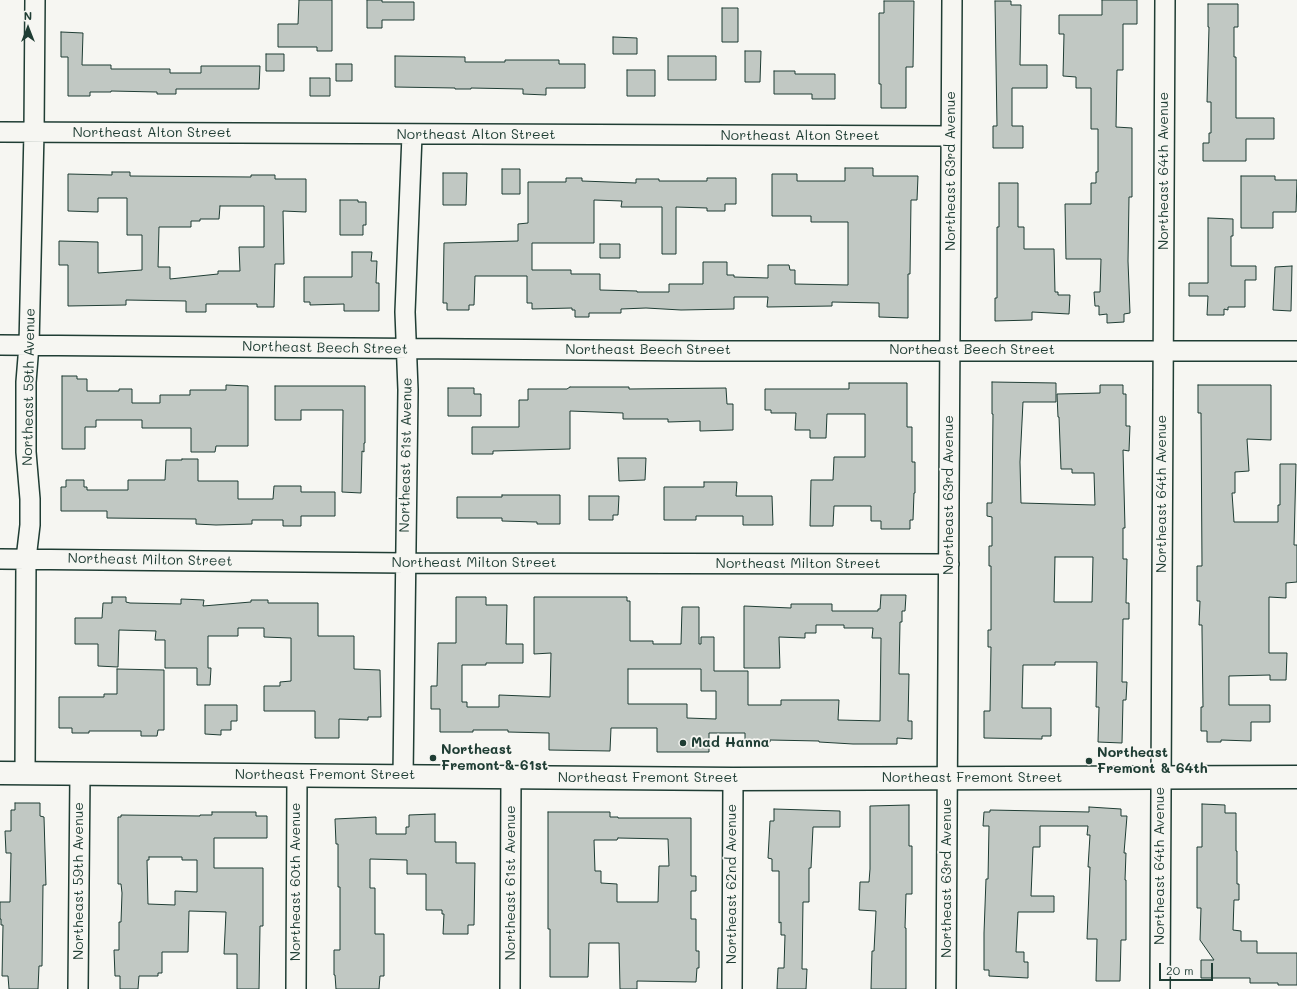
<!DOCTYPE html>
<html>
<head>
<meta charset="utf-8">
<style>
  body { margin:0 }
  #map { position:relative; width:1297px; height:989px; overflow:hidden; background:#f6f6f2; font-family:Mali,sans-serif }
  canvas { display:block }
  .north { position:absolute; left:8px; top:8px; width:40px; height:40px; -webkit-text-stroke:3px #f6f6f2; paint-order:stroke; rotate:0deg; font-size:11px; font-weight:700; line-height:16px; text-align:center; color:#1f3d34 }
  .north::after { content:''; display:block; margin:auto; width:14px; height:18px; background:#1f3d34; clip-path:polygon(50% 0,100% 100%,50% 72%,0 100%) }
  .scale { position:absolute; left:1159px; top:963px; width:54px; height:18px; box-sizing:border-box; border:2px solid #1f3d34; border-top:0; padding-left:5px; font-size:12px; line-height:14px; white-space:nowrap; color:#1f3d34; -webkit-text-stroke:3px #f6f6f2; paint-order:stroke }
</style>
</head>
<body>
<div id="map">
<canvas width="1297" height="989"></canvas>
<div class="north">N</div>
<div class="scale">20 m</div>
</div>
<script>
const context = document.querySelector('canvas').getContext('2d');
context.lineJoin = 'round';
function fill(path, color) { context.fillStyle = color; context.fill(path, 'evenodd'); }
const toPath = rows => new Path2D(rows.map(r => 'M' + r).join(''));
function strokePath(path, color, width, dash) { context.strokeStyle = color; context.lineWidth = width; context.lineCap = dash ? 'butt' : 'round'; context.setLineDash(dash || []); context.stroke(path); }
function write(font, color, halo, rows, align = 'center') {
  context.font = font + ' Mali,sans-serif'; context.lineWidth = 3.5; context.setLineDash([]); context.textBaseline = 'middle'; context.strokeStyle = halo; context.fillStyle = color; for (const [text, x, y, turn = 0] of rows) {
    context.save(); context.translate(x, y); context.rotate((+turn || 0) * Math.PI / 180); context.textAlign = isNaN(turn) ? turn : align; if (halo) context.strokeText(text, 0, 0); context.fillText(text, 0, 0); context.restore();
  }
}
const building = toPath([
  [299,0,332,0,332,51,317,51,317,47,278,47,278,24,298,24,299,0],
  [367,0,382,0,382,2,414,2,414,20,382,20,382,28,367,28,367,0],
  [1102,0,1137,0,1137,24,1123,24,1123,70,1117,70,1116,127,1132,128,1132,197,1129,197,1128,261,1130,313,1124,314,1124,322,1107,323,1107,314,1099,315,1099,306,1095,306,1094,292,1100,292,1101,259,1066,259,1065,204,1091,204,1091,183,1096,183,1096,172,1098,172,1098,129,1091,129,1091,88,1076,88,1076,77,1063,76,1064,34,1059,34,1059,15,1102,15,1102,0],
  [884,1,914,1,913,67,906,67,906,108,881,108,881,84,879,84,879,13,884,13,884,1],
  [995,1,1011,1,1011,5,1021,5,1020,65,1047,65,1047,88,1012,88,1012,126,1023,126,1023,148,993,148,993,126,997,126,995,1],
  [1208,4,1238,4,1238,27,1234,27,1234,57,1236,57,1236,118,1274,118,1274,139,1246,139,1246,161,1203,161,1203,143,1209,143,1209,133,1211,133,1211,102,1207,102,1209,27,1208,27,1208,4],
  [722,8,738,8,738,42,722,42,722,8],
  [61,32,83,33,82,65,111,65,111,69,170,69,170,73,201,73,201,66,260,66,259,89,176,89,176,94,157,94,157,92,111,91,111,92,90,92,90,96,68,96,68,57,61,57,61,32],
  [613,37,637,38,637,54,613,54,613,37],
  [745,51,761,51,760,82,745,82,745,51],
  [266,54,284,54,284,71,266,71,266,54],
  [395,56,465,57,465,62,505,62,505,60,559,60,559,64,585,64,585,88,546,88,546,95,523,94,523,89,471,88,471,89,455,89,455,88,395,87,395,56],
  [668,56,716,56,716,80,668,80,668,56],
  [336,64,352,64,352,81,336,81,336,64],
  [627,70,655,70,655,96,627,96,627,70],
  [774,71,795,71,795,74,835,74,835,99,812,99,812,94,774,94,774,71],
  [310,78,330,78,330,96,310,96,310,78],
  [845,168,873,168,873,176,918,176,917,200,911,200,910,274,908,274,908,318,879,317,879,303,832,302,832,306,767,307,768,297,734,297,734,309,681,310,646,308,621,309,621,313,589,313,589,317,575,317,575,310,572,310,572,308,532,309,532,303,527,303,527,276,475,276,474,305,469,305,469,310,447,310,447,303,443,303,444,243,518,241,518,224,528,223,528,182,566,182,566,178,582,178,582,181,636,183,636,179,659,179,659,181,707,181,707,178,736,178,736,204,725,204,725,211,707,211,707,208,676,207,676,254,662,254,662,207,621,207,622,201,594,200,594,243,532,243,532,270,571,270,571,274,600,274,600,290,637,291,637,292,669,292,669,284,703,284,703,262,727,262,727,275,734,275,734,277,768,278,768,265,789,265,790,270,795,270,795,284,848,285,848,222,811,222,811,216,772,216,772,174,797,174,797,181,845,181,845,168],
  [502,169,520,169,520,194,502,194,502,169],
  [112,172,130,172,130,176,251,177,251,175,275,175,275,179,306,179,306,212,283,211,284,264,275,264,274,307,257,307,257,304,206,304,206,312,186,312,186,301,126,300,126,305,68,306,68,265,59,265,59,241,98,242,98,273,142,270,142,235,127,235,127,198,98,198,98,212,68,211,68,174,112,175,112,172],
  [220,206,264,206,264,247,239,247,240,271,218,271,218,274,170,279,170,267,158,267,159,227,191,227,191,221,200,221,200,219,219,219,220,206],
  [443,173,467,173,466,205,443,205,443,173],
  [1241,176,1275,176,1275,180,1297,180,1296,212,1273,212,1273,228,1241,228,1241,176],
  [999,183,1018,183,1018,227,1024,227,1024,249,1054,249,1055,292,1058,292,1058,295,1070,295,1069,314,1032,312,1032,320,995,321,995,298,997,298,997,227,999,227,999,183],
  [340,200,358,200,358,202,366,202,366,225,363,225,363,235,340,235,340,200],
  [1208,218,1233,219,1233,236,1231,236,1231,266,1256,266,1256,280,1245,280,1245,307,1228,307,1228,310,1224,309,1224,315,1207,315,1208,296,1189,296,1189,283,1208,283,1208,218],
  [600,244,620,244,620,258,600,258,600,244],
  [352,252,372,252,371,261,377,261,376,283,379,283,379,311,344,311,344,304,310,305,310,302,304,302,304,277,352,277,352,252],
  [1292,266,1291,311,1273,310,1275,267,1292,266],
  [62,376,77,376,77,379,87,379,87,391,119,391,119,389,132,389,132,403,160,403,160,395,190,395,190,390,226,390,226,385,248,386,248,446,216,446,215,452,191,452,191,428,142,428,142,420,96,420,96,427,85,427,85,449,62,449,62,376],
  [992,382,1056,383,1056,402,1023,402,1020,462,1021,503,1095,505,1094,473,1072,473,1072,469,1061,469,1059,417,1058,417,1057,394,1100,393,1100,385,1123,385,1123,394,1126,394,1126,426,1130,426,1129,451,1123,450,1125,528,1123,528,1123,559,1127,559,1126,603,1129,603,1129,619,1123,619,1122,682,1127,682,1126,700,1123,700,1122,743,1098,742,1099,707,1096,707,1097,662,1055,662,1055,665,1023,665,1022,708,1051,708,1051,736,1042,736,1042,739,984,738,984,711,990,711,991,647,988,647,988,630,991,630,991,566,989,566,989,546,992,546,992,517,987,516,987,503,992,503,993,414,992,414,992,382],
  [1055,557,1093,557,1092,602,1054,602,1055,557],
  [849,383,907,383,907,427,912,427,912,462,915,462,915,493,914,493,913,520,910,520,910,529,881,529,881,521,871,521,871,506,834,506,833,526,810,526,811,480,833,480,834,457,865,457,865,414,827,414,826,438,810,438,810,430,795,430,796,413,771,413,771,410,765,410,765,389,849,389,849,383],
  [1198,385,1271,385,1271,440,1247,439,1249,471,1235,472,1235,493,1232,493,1234,522,1278,522,1278,505,1280,505,1280,464,1296,464,1294,545,1297,545,1297,582,1286,583,1286,598,1269,597,1269,653,1287,653,1286,680,1270,680,1270,675,1229,676,1229,705,1270,705,1270,722,1251,722,1251,741,1221,740,1221,742,1207,742,1207,731,1201,731,1201,707,1203,707,1202,631,1202,625,1199,625,1200,601,1197,601,1197,566,1202,566,1201,413,1198,413,1198,385],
  [275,386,365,386,365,443,364,443,364,452,362,451,361,493,342,492,343,410,301,410,301,420,275,420,275,386],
  [570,387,629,387,629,389,726,388,727,404,733,404,733,430,700,431,700,421,668,422,668,419,623,419,623,413,570,411,570,449,493,451,493,454,472,454,472,427,519,427,519,400,528,400,528,389,567,389,570,387],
  [448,388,474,388,474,394,481,394,481,416,448,416,448,388],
  [618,458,646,458,645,480,619,481,618,458],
  [182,459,198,459,198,481,238,481,238,499,273,499,274,486,301,486,301,492,335,492,335,516,301,516,301,526,283,526,283,520,252,520,252,524,216,525,196,524,196,519,107,518,107,511,61,511,61,487,66,487,66,480,84,480,84,487,87,487,87,490,128,490,128,480,165,480,166,460,182,460,182,459],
  [704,482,737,482,736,496,772,496,773,525,743,525,743,516,696,516,696,520,664,520,664,487,704,487,704,482],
  [502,495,560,495,560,524,537,524,537,522,502,521,502,518,457,518,457,497,502,497,502,495],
  [589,496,619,496,618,515,613,515,613,520,589,520,589,496],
  [881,595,906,595,905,611,902,611,902,622,900,622,899,674,909,674,908,721,912,721,912,739,897,738,897,744,853,744,819,742,819,741,770,740,770,742,745,742,745,733,709,733,709,752,657,752,657,728,611,728,610,751,549,750,549,733,508,732,508,730,473,730,473,732,440,732,440,709,431,709,431,686,437,686,438,643,456,643,456,597,486,597,486,605,507,605,506,644,523,644,523,663,486,663,486,665,462,665,462,702,467,702,467,707,499,707,499,695,550,697,551,653,534,654,534,597,627,597,627,601,630,601,630,641,653,641,653,644,681,644,682,607,699,607,699,644,701,644,701,637,714,637,714,671,748,671,748,705,781,705,781,700,839,700,838,720,880,721,881,638,872,638,873,628,844,628,844,625,816,625,816,633,805,633,805,638,779,637,780,668,744,668,744,606,791,608,791,604,832,604,832,611,878,611,878,609,880,609,881,595],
  [628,669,701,669,701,691,716,691,716,719,687,718,687,704,628,704,628,669],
  [112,597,126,597,126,602,130,603,181,604,181,599,204,600,203,606,251,602,251,600,268,600,268,603,318,603,318,636,354,636,354,669,380,670,381,717,368,717,368,720,339,719,339,738,315,738,315,711,264,711,264,686,280,686,280,682,291,681,291,638,264,637,264,628,238,628,238,636,208,636,208,668,211,668,210,685,197,685,197,668,165,668,165,640,155,640,156,631,119,630,118,667,98,666,98,644,75,644,75,618,102,618,103,603,112,603,112,597],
  [117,669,164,670,164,730,158,730,157,736,141,736,141,731,89,731,89,733,72,733,72,728,59,728,59,697,104,697,104,694,117,694,117,669],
  [205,705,237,705,237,721,231,721,231,730,221,730,221,735,205,734,205,705],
  [15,803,40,803,40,816,44,817,46,885,43,885,42,966,39,966,38,989,9,989,8,976,2,976,3,925,1,925,1,919,0,919,0,902,10,902,11,853,6,853,5,831,11,831,11,810,15,810,15,803],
  [1202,804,1225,805,1225,813,1236,813,1236,851,1237,851,1237,884,1239,884,1239,900,1234,900,1233,930,1241,931,1241,941,1257,941,1257,953,1297,953,1297,985,1278,985,1278,983,1250,983,1250,978,1201,978,1201,960,1214,960,1200,940,1201,908,1197,908,1197,847,1202,847,1202,804],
  [909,805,909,846,912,846,912,894,906,894,905,928,906,928,906,989,871,989,872,951,874,951,876,911,859,910,860,882,869,882,870,869,870,806,909,805],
  [1089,807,1121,809,1121,816,1127,816,1124,853,1126,853,1125,880,1126,880,1126,940,1121,940,1120,981,1096,981,1097,939,1087,939,1090,867,1088,867,1090,835,1087,835,1088,826,1040,826,1040,847,1033,847,1031,896,1054,896,1054,912,1018,912,1016,952,1024,952,1024,962,1028,962,1028,978,989,976,989,970,984,970,984,933,986,879,988,879,989,826,983,826,984,812,990,812,990,810,1089,812,1089,807],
  [774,809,840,811,840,827,813,827,811,868,809,868,809,902,803,902,802,969,807,969,806,989,777,989,778,968,784,968,785,935,781,935,781,922,779,923,779,871,772,871,772,859,768,858,770,821,774,821,774,809],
  [212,812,256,812,256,816,267,816,267,838,214,838,214,868,263,868,263,926,260,926,259,989,237,989,237,954,224,954,226,912,189,911,188,952,162,952,162,973,158,973,158,976,139,976,138,989,120,989,120,976,115,976,114,950,119,950,119,922,121,922,122,893,121,884,118,884,118,817,121,817,121,815,200,816,200,815,212,815,212,812],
  [149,857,182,857,182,860,197,860,197,892,175,891,175,905,148,904,147,860,149,860,149,857],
  [548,812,610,812,610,817,618,817,618,818,691,818,691,876,696,876,696,891,691,891,691,919,696,919,696,951,699,951,699,968,697,968,696,982,637,981,637,989,620,989,619,943,589,943,588,977,550,977,550,929,548,929,548,812],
  [618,838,668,839,669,866,659,866,658,902,617,902,617,884,601,883,601,871,595,871,594,840,617,840,618,838],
  [435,814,435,842,456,842,456,863,475,863,474,925,468,925,468,934,443,934,444,914,442,914,442,910,426,910,426,874,407,874,407,860,370,859,370,888,375,888,375,934,384,934,384,976,380,976,379,989,336,989,335,975,334,975,334,950,340,950,340,887,338,887,338,844,336,844,335,819,376,817,376,834,406,834,406,827,409,827,409,815,435,814]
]);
fill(building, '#c1c8c3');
strokePath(building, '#1f3d34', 1);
const minor = toPath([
  [0,132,951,136],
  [0,345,701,351,1297,351],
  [0,559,405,563,949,564],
  [25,773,26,559,30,525,30,499,26,452,26,382,29,345,34,132,35,0],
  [403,776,408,390,405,312,412,135],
  [78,989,80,774],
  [296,989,297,775],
  [510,989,511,777],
  [732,989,733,779],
  [946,989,952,0],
  [1160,989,1165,0]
]);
const secondary = toPath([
  [0,773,733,779,1297,777]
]);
strokePath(minor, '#1f3d34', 22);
strokePath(secondary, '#1f3d34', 25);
strokePath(minor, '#f6f6f2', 19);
strokePath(secondary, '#f6f6f2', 22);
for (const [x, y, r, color] of [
  [683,743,4,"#1f3d34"],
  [433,758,4,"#1f3d34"],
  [1089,761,4,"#1f3d34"]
]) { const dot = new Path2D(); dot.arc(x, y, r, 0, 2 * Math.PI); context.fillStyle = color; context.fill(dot); strokePath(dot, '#f6f6f2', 1.5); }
write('14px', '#1f3d34', '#f6f6f2', [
  ["Northeast Alton Street",152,133],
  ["Northeast Alton Street",476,135],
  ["Northeast Alton Street",800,136],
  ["Northeast 63rd Avenue",951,171,-90],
  ["Northeast 64th Avenue",1164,171,-90],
  ["Northeast Beech Street",325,348,1],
  ["Northeast Beech Street",648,350],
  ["Northeast Beech Street",972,350],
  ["Northeast 59th Avenue",29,387,-89],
  ["Northeast 61st Avenue",406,455,-89],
  ["Northeast 64th Avenue",1162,494,-90],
  ["Northeast 63rd Avenue",949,495,-90],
  ["Northeast Milton Street",150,560,1],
  ["Northeast Milton Street",474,563],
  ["Northeast Milton Street",798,564],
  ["Northeast Fremont Street",325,775],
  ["Northeast Fremont Street",648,778],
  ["Northeast Fremont Street",972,778],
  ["Northeast 64th Avenue",1160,866,-90],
  ["Northeast 63rd Avenue",947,878,-90],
  ["Northeast 59th Avenue",79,881,-90],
  ["Northeast 60th Avenue",296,882,-90],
  ["Northeast 61st Avenue",511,883,-90],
  ["Northeast 62nd Avenue",732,884,-90]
]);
write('bold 14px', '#1f3d34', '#f6f6f2', [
  ["Mad Hanna",691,743],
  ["Northeast",441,750],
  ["Fremont & 61st",441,766],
  ["Northeast",1097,753],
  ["Fremont & 64th",1097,769]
], 'left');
</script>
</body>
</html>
